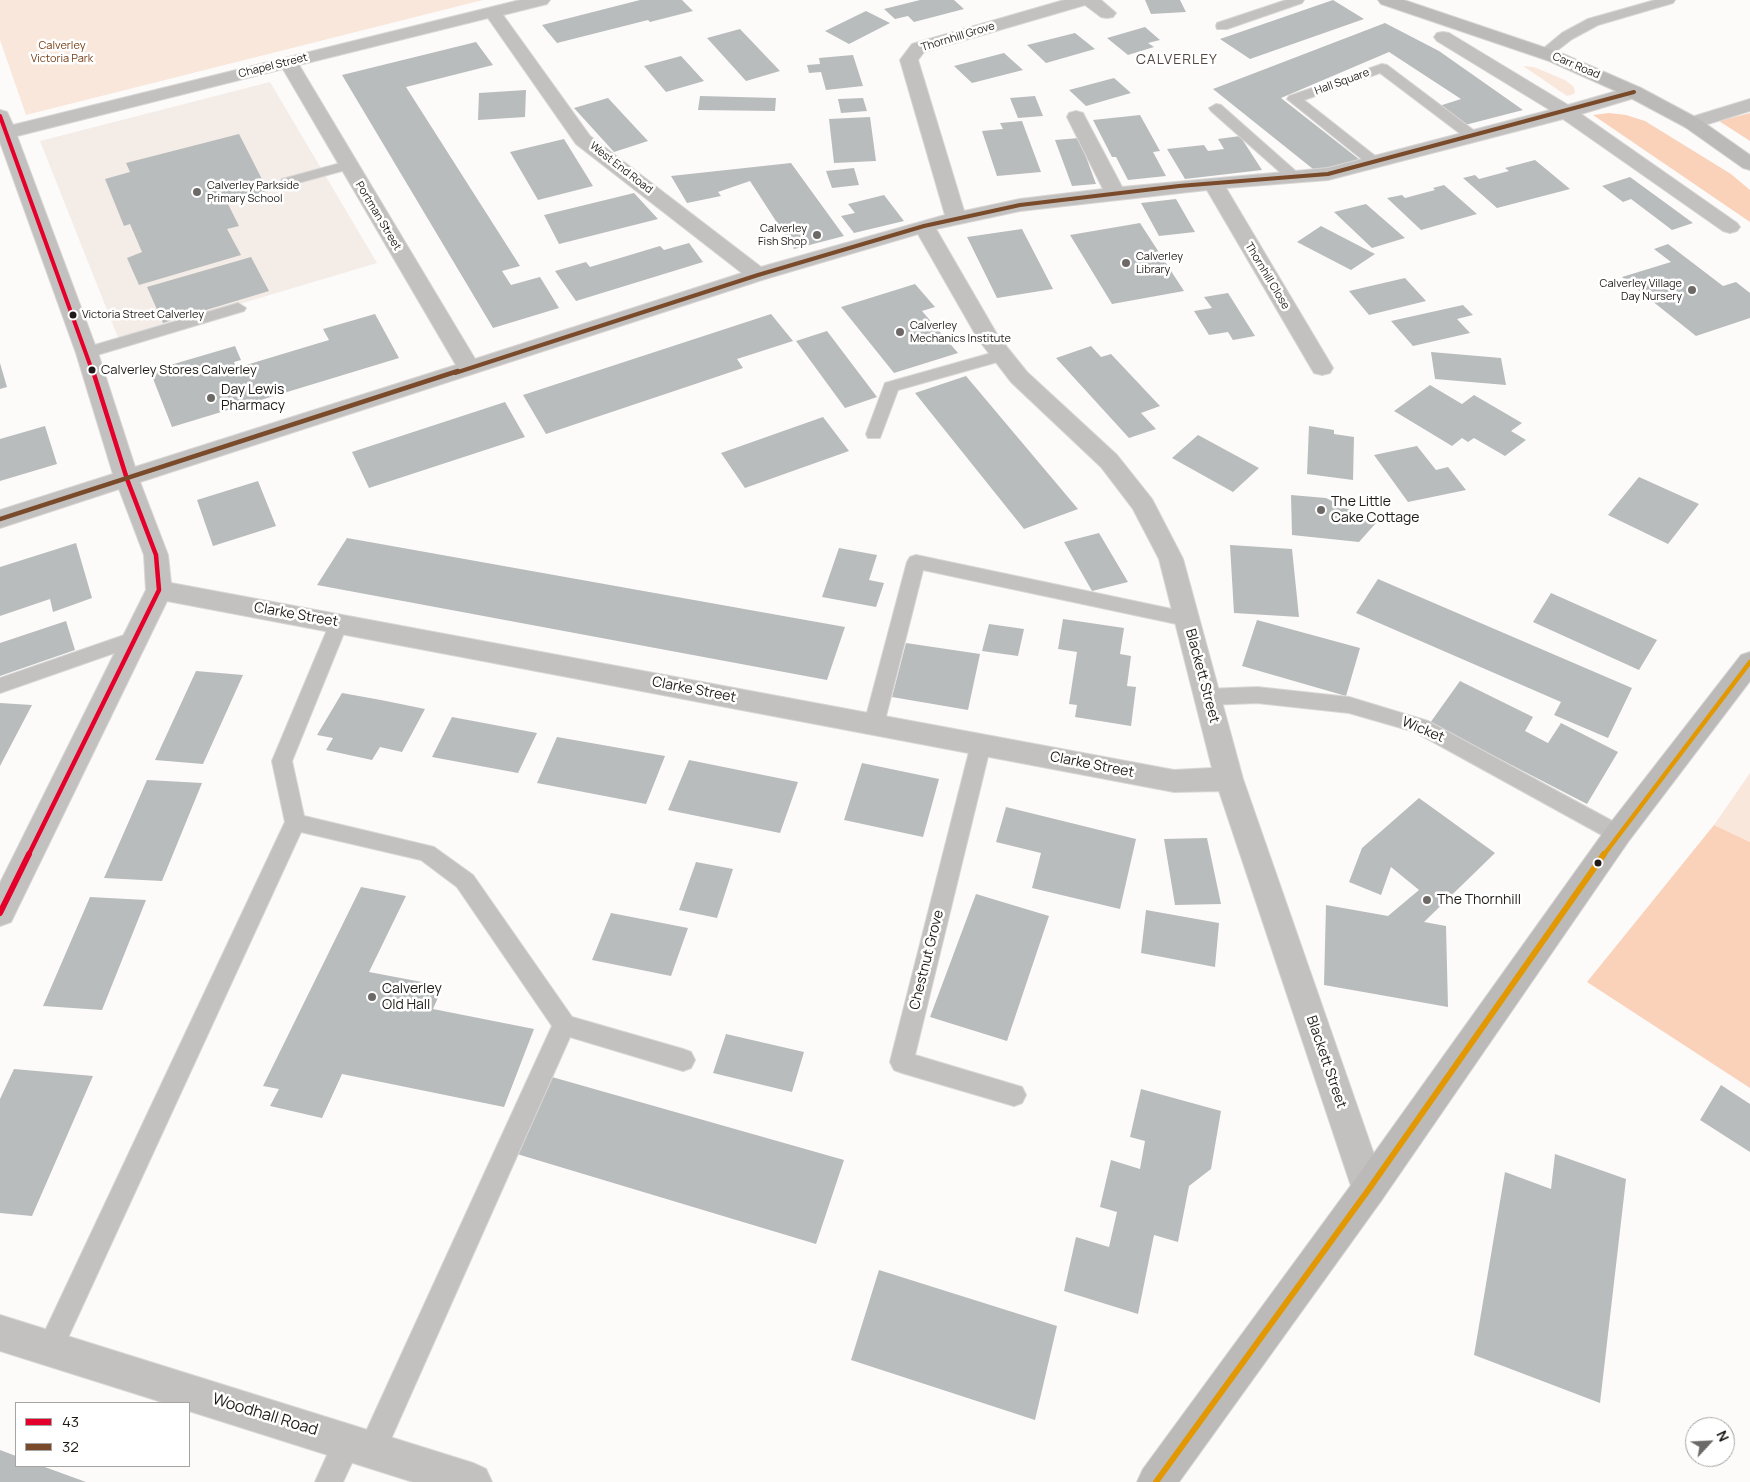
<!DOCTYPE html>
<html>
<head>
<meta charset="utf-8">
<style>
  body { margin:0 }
  #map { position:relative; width:1750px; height:1482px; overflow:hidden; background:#fcfbfa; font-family:Manrope,sans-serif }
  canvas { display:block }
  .legend { position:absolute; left:15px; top:1402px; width:175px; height:65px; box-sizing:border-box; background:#fff; border:1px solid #a6a4a3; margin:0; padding:6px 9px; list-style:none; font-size:15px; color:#201b18 }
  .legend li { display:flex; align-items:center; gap:10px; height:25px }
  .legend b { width:25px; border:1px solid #a6a4a3 }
  .north { position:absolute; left:1685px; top:1417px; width:50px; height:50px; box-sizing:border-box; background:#fff; border:1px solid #a6a4a3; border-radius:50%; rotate:65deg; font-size:14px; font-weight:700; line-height:20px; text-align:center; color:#201b18 }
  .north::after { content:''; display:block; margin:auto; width:18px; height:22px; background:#6d6967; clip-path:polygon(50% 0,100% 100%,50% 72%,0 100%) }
</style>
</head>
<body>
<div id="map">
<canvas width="1750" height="1482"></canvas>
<ul class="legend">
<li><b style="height:6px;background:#e4002b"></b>43</li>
<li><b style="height:6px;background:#7a4b2a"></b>32</li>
</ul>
<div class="north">N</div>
</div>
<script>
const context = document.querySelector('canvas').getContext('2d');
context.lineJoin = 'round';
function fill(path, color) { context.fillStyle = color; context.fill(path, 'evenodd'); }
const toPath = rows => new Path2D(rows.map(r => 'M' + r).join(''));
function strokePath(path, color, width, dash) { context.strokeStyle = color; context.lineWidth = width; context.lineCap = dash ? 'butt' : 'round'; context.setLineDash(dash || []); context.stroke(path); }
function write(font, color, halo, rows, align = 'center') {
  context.font = font + ' Manrope,sans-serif'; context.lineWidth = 5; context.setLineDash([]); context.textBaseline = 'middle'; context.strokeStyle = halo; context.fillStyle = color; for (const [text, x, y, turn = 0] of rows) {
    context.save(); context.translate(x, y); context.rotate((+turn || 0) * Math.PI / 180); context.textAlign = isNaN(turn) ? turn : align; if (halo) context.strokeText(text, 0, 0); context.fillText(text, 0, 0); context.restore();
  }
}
fill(toPath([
  [270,82,377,263,119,340,40,141]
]), '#f4ece7');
fill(toPath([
  [0,0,483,0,26,115,0,40],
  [1523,66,1534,67,1565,80,1573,86,1575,91,1574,94,1567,96],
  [1750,773,1750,842,1714,825]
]), '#fae7db');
fill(toPath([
  [1609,113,1626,115,1645,121,1731,174,1750,190,1750,222,1593,115],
  [1750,113,1750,141,1719,121],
  [1714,825,1750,842,1750,1088,1587,982]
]), '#fad2ba');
fill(toPath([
  [640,0,682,0,693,11,650,22,648,20,557,43,542,25],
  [920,0,954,0,964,9,914,22,908,16,895,19,884,9],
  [1145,0,1180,0,1186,12,1151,14],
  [1333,0,1364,19,1250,59,1220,39],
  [866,11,890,23,849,44,825,31],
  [1385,23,1439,51,1523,110,1465,125,1439,106,1461,99,1389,52,1281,98,1360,160,1318,173,1213,89],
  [1145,27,1160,40,1148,43,1154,47,1128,55,1107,38],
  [740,29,780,71,746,81,707,38],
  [1075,33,1095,49,1046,63,1027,45],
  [476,42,493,65,406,87,520,266,502,271,511,285,540,277,559,308,493,328,342,75],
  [1004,53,1023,70,972,83,954,66],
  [853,55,863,86,826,90,821,72,809,73,807,65,820,64,819,58],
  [681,56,704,81,666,92,644,66],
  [1114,78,1131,93,1086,106,1069,90],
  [526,90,525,117,478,120,479,93],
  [700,96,776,98,775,111,698,110],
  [1035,96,1043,116,1018,118,1010,98],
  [608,98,648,141,614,152,574,108],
  [863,98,867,111,841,113,838,99],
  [1140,115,1160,151,1153,152,1166,176,1128,180,1116,157,1112,157,1093,120],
  [870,117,876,161,834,163,829,119],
  [1022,121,1041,172,997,176,982,131,1003,129,1000,123],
  [239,134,268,191,227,202,239,226,227,229,241,255,139,285,127,258,142,252,130,224,124,226,105,179,130,172,126,163],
  [1240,136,1262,170,1185,179,1167,149,1204,145,1208,151,1224,149,1218,139],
  [1079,138,1096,184,1072,186,1055,140],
  [564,139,593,186,538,200,510,152],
  [1535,160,1570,189,1497,208,1463,178,1475,175,1479,179,1509,171,1505,168],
  [791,163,844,236,794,249,750,181,718,192,721,196,687,203,671,176],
  [854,168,859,185,832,188,826,171],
  [1630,177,1667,204,1693,223,1672,230,1631,199,1623,202,1602,186],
  [1444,185,1477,214,1421,230,1387,198,1402,195,1405,198,1435,190,1433,188],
  [634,193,658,219,559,244,544,215],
  [884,195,904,221,854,233,841,216,855,213,848,204],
  [1176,199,1195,232,1159,236,1141,203],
  [1366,204,1405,238,1372,248,1334,212],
  [1140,223,1184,291,1112,304,1070,235],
  [1321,226,1375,254,1351,270,1297,242],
  [1022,229,1053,289,997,298,967,237],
  [689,243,703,262,576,301,555,271,586,262,590,267,660,246,664,250],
  [1668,244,1723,286,1736,282,1750,293,1750,318,1696,336,1622,277,1671,262,1654,249],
  [251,257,269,291,163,323,147,287],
  [1405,278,1426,301,1369,315,1349,291],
  [915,284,935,307,922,311,958,353,894,373,841,307],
  [1228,293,1255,336,1233,340,1228,332,1209,335,1194,311,1212,308,1204,297],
  [1463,305,1473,315,1457,319,1470,333,1413,346,1391,321],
  [375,314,399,358,172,427,150,371,235,346,241,360,234,362,236,368,329,340,323,329],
  [771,314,793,341,737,359,743,368,546,434,523,395],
  [827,331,877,397,845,408,796,341],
  [1091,346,1101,357,1111,354,1160,406,1141,413,1156,429,1129,438,1056,358],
  [1431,352,1501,358,1506,385,1435,379],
  [0,363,7,387,0,389],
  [966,376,1078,509,1024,529,915,393],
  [1430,385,1462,404,1474,395,1522,423,1511,431,1526,440,1505,456,1474,438,1468,442,1462,438,1452,446,1394,411],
  [505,402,525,437,369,488,352,452],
  [823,417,849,451,745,488,721,453],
  [45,426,57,464,0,481,0,439],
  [1309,426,1334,430,1334,434,1354,437,1353,480,1307,474],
  [1198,435,1259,468,1233,492,1172,458],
  [1417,446,1436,470,1448,467,1466,490,1408,502,1374,455],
  [1639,477,1699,504,1668,544,1608,515],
  [258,481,276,526,213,546,197,500],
  [1291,495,1326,498,1376,523,1359,542,1292,535],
  [1099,533,1128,582,1092,591,1064,542],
  [347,538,845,627,827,680,317,585],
  [76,543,92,598,53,612,50,599,0,616,0,567],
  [1230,545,1292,549,1299,617,1234,613],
  [839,548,877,555,869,580,884,583,876,607,822,597],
  [1378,579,1632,688,1608,738,1554,715,1561,702,1356,613],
  [1551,593,1657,640,1639,670,1533,622],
  [1063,619,1124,628,1120,654,1131,656,1127,686,1136,687,1131,726,1075,717,1077,705,1069,704,1077,652,1058,649],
  [1257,620,1360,648,1346,696,1242,666],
  [66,621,75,650,0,676,0,643],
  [989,624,1024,629,1018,656,982,651],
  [906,643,980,654,968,710,892,697],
  [196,671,243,675,203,764,155,760],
  [1460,681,1533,717,1525,731,1548,743,1561,723,1618,752,1587,804,1430,723],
  [342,693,381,700,425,709,402,752,380,747,372,760,326,750,333,738,317,735],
  [0,703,32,705,0,766],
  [452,717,537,733,518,773,432,757],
  [557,737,665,756,646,804,537,783],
  [689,760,798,782,780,833,668,810],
  [862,763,939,779,923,837,844,820],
  [147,780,202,783,162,881,104,878],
  [1419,798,1495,853,1424,922,1446,926,1448,1007,1324,985,1326,905,1388,916,1419,890,1391,867,1381,895,1349,882,1362,848],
  [1006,807,1136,839,1120,909,1032,888,1041,853,996,842],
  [1207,838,1221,904,1175,905,1164,839],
  [696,862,733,869,717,918,679,910],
  [361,887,406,896,369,972,443,986,433,1009,534,1029,504,1107,342,1074,322,1118,270,1106,279,1089,263,1086],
  [976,894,1049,916,1007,1041,930,1017],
  [90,897,146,900,102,1010,43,1006],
  [1146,910,1219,923,1215,967,1141,953],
  [611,913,688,928,671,976,592,960],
  [726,1034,804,1052,792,1092,713,1073],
  [14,1069,93,1076,32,1216,0,1213,0,1099],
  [552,1077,844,1160,816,1244,517,1154],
  [1721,1085,1750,1104,1750,1152,1700,1120],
  [1141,1089,1221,1111,1211,1169,1189,1186,1178,1242,1154,1235,1138,1314,1064,1291,1076,1237,1109,1247,1117,1212,1100,1207,1111,1160,1140,1169,1145,1141,1130,1137],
  [1555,1154,1626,1179,1600,1403,1474,1355,1505,1172,1551,1189],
  [879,1270,1057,1326,1035,1420,851,1360],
  [0,1450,16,1456,16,1466,42,1466,86,1482,0,1482]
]), '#b9bcbc');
const service = toPath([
  [1286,0,1304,0,1302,3,1227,29,1217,29,1216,26,1217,23,1286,0],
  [1655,0,1675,0,1673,3,1598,25,1572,39,1550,56,1545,57,1538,53,1562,33,1588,19,1655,0],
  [1382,64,1387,65,1476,132,1478,135,1476,138,1466,138,1380,73,1304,100,1379,159,1381,162,1374,166,1369,165,1287,99,1289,96,1382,64],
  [1216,104,1221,105,1299,174,1301,177,1299,180,1289,180,1211,111,1209,108,1216,104],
  [348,161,353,162,355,165,353,168,287,186,280,182,282,179,348,161],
  [238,303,246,308,244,311,87,358,81,357,79,353,81,349,238,303],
  [1002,350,1008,351,1010,355,1008,359,898,390,880,438,868,438,866,434,885,383,1002,350],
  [916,555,1186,612,1193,614,1195,619,1193,624,1186,626,923,570,884,724,881,729,874,732,867,729,864,724,907,562,910,557,916,555],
  [339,616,346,618,348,623,292,761,304,816,434,847,473,875,572,1017,683,1049,691,1052,695,1060,691,1068,683,1071,570,1037,382,1459,372,1463,362,1459,358,1449,552,1026,457,887,421,860,301,832,59,1357,50,1361,41,1357,37,1348,285,822,272,761,330,623,332,618,339,616],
  [136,631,143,633,145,638,143,643,0,693,0,678,136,631],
  [1257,687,1349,697,1428,721,1625,828,1628,834,1625,840,1618,843,1611,840,1415,732,1349,713,1257,703,1207,705,1200,702,1197,697,1200,692,1207,689,1257,687],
  [981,736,988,738,991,744,915,1055,1022,1087,1026,1095,1022,1103,1014,1106,902,1073,894,1070,890,1062,971,744,974,738,981,736],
  [348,1427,358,1431,362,1441,343,1482,315,1482,338,1431,348,1427]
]);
const minor = toPath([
  [520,0,550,0,547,4,503,15,590,136,761,267,945,215,900,60,912,44,1064,0,1101,0,1116,13,1113,17,1107,18,1101,17,1085,5,924,52,918,60,964,211,1020,199,1103,189,1067,117,1069,113,1076,111,1083,113,1085,117,1122,187,1328,168,1550,110,1437,41,1434,37,1437,33,1443,32,1449,33,1568,105,1634,86,1641,88,1643,92,1641,96,1581,114,1737,223,1740,227,1737,231,1730,233,1723,231,1563,119,1328,180,1226,188,1333,368,1330,373,1322,375,1314,373,1311,368,1207,190,1020,211,936,229,998,336,1027,372,1117,455,1152,499,1183,559,1243,779,1386,1189,1381,1201,1369,1205,1357,1201,1352,1189,1219,791,1174,792,167,601,11,922,0,926,0,883,146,590,144,555,119,489,0,528,0,510,113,474,76,353,0,142,0,110,7,112,13,125,520,0],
  [488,18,576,144,742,273,475,359,299,65,488,18],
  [283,69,456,365,135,467,98,353,17,136,283,69],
  [918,234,978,339,1011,382,1101,467,1133,509,1159,559,1212,768,1174,770,171,583,168,555,140,482,765,279,918,234],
  [1750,99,1750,111,1692,129,1685,127,1683,123,1685,119,1750,99]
]);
const tertiary = toPath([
  [0,1315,473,1463,486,1469,492,1482,413,1482,189,1411,189,1403,165,1403,0,1351,0,1315]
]);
const primary = toPath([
  [1378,0,1404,0,1561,53,1641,88,1699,119,1750,155,1750,170,1743,168,1685,127,1627,96,1549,61,1381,4,1378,0],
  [1750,652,1750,681,1628,842,1381,1201,1179,1482,1137,1482,1143,1469,1357,1177,1608,826,1741,655,1750,652]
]);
strokePath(service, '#d9d7d6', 2);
strokePath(minor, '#d9d7d6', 2);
strokePath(tertiary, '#d9d7d6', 2);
strokePath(primary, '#d9d7d6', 2);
fill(service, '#c3c1bf');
fill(minor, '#c3c1bf');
fill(tertiary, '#c3c1bf');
fill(primary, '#bbbab8');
strokePath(toPath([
  [0,116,93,373]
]), '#e4002b', 4);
strokePath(toPath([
  [28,856,159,590,156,555,127,479,93,371]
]), '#e4002b', 4.5);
strokePath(toPath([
  [0,913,29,854]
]), '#e4002b', 6);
strokePath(toPath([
  [455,373,758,275,924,226,1020,205,1179,186,1328,174,1634,92]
]), '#7a4b2a', 4);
strokePath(toPath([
  [0,519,458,371]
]), '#7a4b2a', 4.5);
strokePath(toPath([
  [1603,856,1750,662]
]), '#e29802', 4.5);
strokePath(toPath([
  [1156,1482,1369,1189,1604,854]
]), '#e29802', 6);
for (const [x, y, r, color] of [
  [197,192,5,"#6d6967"],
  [817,235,5,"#6d6967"],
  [1126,263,5,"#6d6967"],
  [1692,290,5,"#6d6967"],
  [73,315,4.5,"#201b18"],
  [900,332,5,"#6d6967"],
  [92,370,4.5,"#201b18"],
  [211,398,5,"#6d6967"],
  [1321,510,5,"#6d6967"],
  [1598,863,4.5,"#201b18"],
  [1427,900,5,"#6d6967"],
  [372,997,5,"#6d6967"]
]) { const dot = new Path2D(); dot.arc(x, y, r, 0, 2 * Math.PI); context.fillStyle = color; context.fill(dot); strokePath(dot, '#fff', 2); }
write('11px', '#201b18', '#fff', [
  ["Thornhill Grove",958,37,-17],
  ["Chapel Street",273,66,-14],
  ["Carr Road",1576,66,23],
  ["Hall Square",1342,82,-20],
  ["West End Road",621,168,38],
  ["Portman Street",378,216,59],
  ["Thornhill Close",1267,276,59]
]);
write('11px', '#783f17', '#fff', [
  ["Calverley",62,46],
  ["Victoria Park",62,59]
]);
write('11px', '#201b18', '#fff', [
  ["Calverley Parkside",207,186],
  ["Primary School",207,199],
  ["Calverley",807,229,"right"],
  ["Fish Shop",807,242,"right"],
  ["Calverley",1136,257],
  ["Library",1136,270],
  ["Calverley Village",1682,284,"right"],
  ["Day Nursery",1682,297,"right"],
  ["Calverley",910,326],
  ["Mechanics Institute",910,339]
], 'left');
write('11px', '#201b18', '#fff', [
  ["Victoria Street Calverley",82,315]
], 'left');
write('13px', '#201b18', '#fff', [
  ["Calverley Stores Calverley",101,370]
], 'left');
context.letterSpacing = '1px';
write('14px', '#544842', '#fff', [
  ["CALVERLEY",1177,60]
]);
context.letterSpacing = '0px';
write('14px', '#201b18', '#fff', [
  ["Day Lewis",221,390],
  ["Pharmacy",221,406],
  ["The Little",1331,502],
  ["Cake Cottage",1331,518],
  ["The Thornhill",1437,900],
  ["Calverley",382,989],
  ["Old Hall",382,1005]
], 'left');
write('14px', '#201b18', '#fff', [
  ["Clarke Street",296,615,10],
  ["Blackett Street",1202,676,75],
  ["Clarke Street",694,690,11],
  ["Wicket",1423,730,23],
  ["Clarke Street",1092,765,11],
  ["Chestnut Grove",927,960,-76],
  ["Blackett Street",1326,1062,71]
]);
write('16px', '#201b18', '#fff', [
  ["Woodhall Road",265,1415,17]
]);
</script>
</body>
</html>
